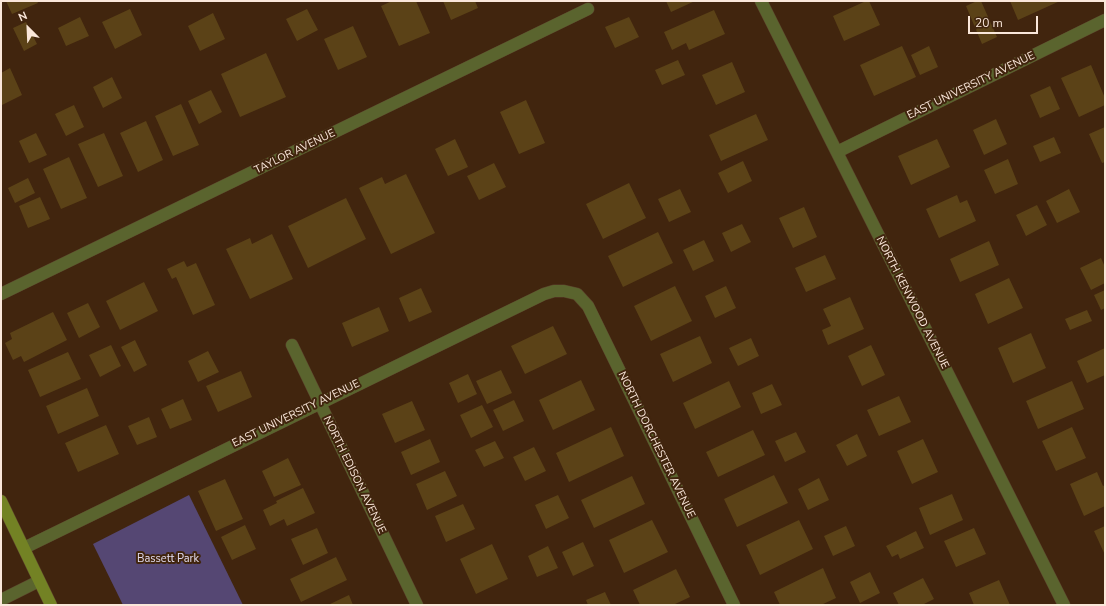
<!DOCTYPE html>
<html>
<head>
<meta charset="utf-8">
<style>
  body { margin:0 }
  #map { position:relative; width:1106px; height:606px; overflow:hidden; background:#41250e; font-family:"Nunito Sans",sans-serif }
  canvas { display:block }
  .frame { position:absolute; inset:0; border:2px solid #fae7da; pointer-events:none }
  .north { position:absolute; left:8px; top:8px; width:40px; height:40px; -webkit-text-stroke:3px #41250e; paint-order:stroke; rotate:336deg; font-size:11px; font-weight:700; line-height:16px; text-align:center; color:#fae7da }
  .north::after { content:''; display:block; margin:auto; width:14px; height:18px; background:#fae7da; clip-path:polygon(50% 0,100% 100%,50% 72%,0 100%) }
  .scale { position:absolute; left:968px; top:16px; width:70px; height:18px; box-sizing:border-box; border:2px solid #fae7da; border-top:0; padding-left:5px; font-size:12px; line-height:14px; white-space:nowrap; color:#fae7da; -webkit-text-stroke:3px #41250e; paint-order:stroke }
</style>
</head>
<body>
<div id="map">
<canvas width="1106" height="606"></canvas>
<div class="frame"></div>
<div class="north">N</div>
<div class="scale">20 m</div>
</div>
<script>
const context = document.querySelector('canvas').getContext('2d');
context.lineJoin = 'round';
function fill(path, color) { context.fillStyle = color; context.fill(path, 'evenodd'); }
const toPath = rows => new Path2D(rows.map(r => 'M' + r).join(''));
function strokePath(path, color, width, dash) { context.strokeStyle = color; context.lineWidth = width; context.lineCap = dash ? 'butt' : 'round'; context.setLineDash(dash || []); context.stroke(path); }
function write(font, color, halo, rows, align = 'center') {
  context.font = font + ' "Nunito Sans",sans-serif'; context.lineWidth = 4; context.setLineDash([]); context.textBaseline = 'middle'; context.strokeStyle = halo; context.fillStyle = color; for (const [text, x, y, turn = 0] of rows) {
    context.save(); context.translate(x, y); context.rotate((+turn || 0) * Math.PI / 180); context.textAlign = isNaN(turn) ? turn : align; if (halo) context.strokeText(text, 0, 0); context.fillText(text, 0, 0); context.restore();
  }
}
fill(toPath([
  [189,495,243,605,123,605,93,544]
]), '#554773');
fill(toPath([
  [6,1,37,1,38,3,12,14],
  [392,1,416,1,430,33,399,46,381,6],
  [443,1,475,1,478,8,451,20],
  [666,1,695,1,671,12],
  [866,1,869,1,880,25,844,41,833,16],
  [977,1,981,1,997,37,982,44,966,6],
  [1010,1,1060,1,1018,20],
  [130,9,142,35,115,49,102,22],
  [307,9,318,30,297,41,286,19],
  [714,10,725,34,689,50,686,43,672,50,664,32],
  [213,13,225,39,200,51,188,26],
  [80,17,89,36,66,46,58,28],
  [629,17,639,37,615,48,605,27],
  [26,22,37,44,24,51,13,28],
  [353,26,367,57,338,70,324,39],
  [902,46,916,77,874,96,860,65],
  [929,46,938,67,920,75,911,55],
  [266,53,286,97,240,117,221,74],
  [678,60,685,75,662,85,655,70],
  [732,62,745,92,716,105,702,75],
  [1091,65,1105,98,1105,105,1079,117,1061,78],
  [10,68,22,95,2,105,1,73],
  [112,77,122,98,103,108,93,87],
  [1050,86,1060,109,1040,118,1030,95],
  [211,90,222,112,199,124,188,101],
  [526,100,545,143,519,154,500,112],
  [181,104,199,145,173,156,155,116],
  [74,105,84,127,66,136,55,114],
  [756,114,768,140,721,161,709,135],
  [996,119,1007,144,984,155,973,130],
  [146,121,163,160,138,172,120,133],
  [1105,127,1105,162,1102,163,1089,134],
  [36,133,47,155,29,163,19,141],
  [104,133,123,176,98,187,78,144],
  [1054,137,1061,153,1040,162,1033,146],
  [455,139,468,167,448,176,435,149],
  [937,139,950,167,911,185,898,156],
  [69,157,87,198,61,209,43,169],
  [1008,159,1018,184,995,194,984,170],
  [743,161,752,181,728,193,718,173],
  [494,163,506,187,479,200,467,176],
  [406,174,435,233,391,254,359,188,382,177,385,184],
  [28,178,35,193,15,203,8,188],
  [629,183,646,218,603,239,586,204],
  [680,189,691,212,669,222,658,199],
  [1069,189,1080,212,1057,223,1046,201],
  [957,195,960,203,967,200,976,221,939,238,926,209],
  [40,197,50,219,28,228,19,206],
  [346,198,366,239,308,268,288,226],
  [1037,205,1047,225,1026,236,1016,215],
  [804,207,817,237,793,248,779,218],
  [742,224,751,242,731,252,722,233],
  [658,232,673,263,623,287,608,256],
  [272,234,293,279,250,299,226,249,250,238,252,244],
  [704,240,714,261,693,271,683,250],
  [989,241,999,265,960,282,950,259],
  [825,255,836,279,806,292,795,268],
  [1101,258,1105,267,1105,283,1091,290,1080,268],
  [184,261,187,267,196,263,215,305,193,315,176,277,172,279,167,269],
  [1009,278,1023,308,988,324,975,294],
  [144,282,158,311,120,330,106,301],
  [675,286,692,321,651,341,634,306],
  [726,286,736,308,715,318,705,296],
  [421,288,432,312,409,322,399,298],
  [1105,290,1105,308,1101,310,1094,295],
  [850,297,864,329,828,345,822,330,831,326,823,309],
  [88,303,100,327,79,338,67,313],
  [379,307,389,331,352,347,342,323],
  [1087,310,1092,321,1070,330,1065,319],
  [53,312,67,340,24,362,21,356,13,360,5,343,12,339,10,333],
  [553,326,567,354,525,374,511,346],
  [1031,333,1046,368,1013,383,998,348],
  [700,336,712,363,673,382,660,354],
  [751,338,759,356,738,366,729,348],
  [135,340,147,365,134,372,121,347],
  [111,345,121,366,100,377,89,355],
  [871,345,885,375,862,386,848,356],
  [1105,348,1105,375,1087,383,1077,361],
  [208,351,219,372,198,382,188,361],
  [68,352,81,379,40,397,28,370],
  [501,370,512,393,487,404,476,381],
  [241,371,252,397,218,412,206,386],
  [468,374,477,394,458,403,449,383],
  [581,380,595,410,553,430,539,400],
  [729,381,741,407,695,429,683,403],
  [1072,381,1084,409,1038,429,1026,401],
  [772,384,782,405,761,414,752,393],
  [87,388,99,416,58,434,46,406],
  [899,396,911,422,879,436,867,410],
  [183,399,192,420,170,429,161,409],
  [514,400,524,421,503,431,493,410],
  [412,401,425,430,395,443,382,414],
  [482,405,493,427,471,438,460,415],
  [149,417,157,437,137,445,128,426],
  [106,425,119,454,78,472,65,443],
  [611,427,624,456,569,482,556,453],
  [1072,427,1086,458,1056,471,1042,441],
  [753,430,765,455,718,477,706,452],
  [796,432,806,452,785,462,775,441],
  [857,434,867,456,847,466,836,445],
  [430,439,440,462,411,475,401,452],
  [923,439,938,472,912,484,897,451],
  [495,441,504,458,484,467,475,450],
  [534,447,546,471,525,481,513,457],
  [288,458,301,485,274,497,262,471],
  [445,471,457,496,427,510,416,484],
  [1097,472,1103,486,1105,485,1105,506,1084,516,1070,484],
  [774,475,788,503,737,527,724,499],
  [632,476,645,504,594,528,581,500],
  [819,478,829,500,808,510,798,489],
  [225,479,243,519,216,531,198,491],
  [303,488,315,513,287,526,284,519,270,526,263,510,277,503,276,501],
  [952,494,963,520,930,535,919,508],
  [558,495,569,518,546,529,535,505],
  [463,504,475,529,446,542,435,516],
  [652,520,668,552,624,573,609,540],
  [799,520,813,549,760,575,746,545],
  [245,525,256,549,232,560,221,537],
  [846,526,855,546,833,556,824,536],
  [1105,526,1105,555,1094,531],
  [317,528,328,553,303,565,291,539],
  [974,528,986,554,956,567,944,541],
  [916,531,924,548,900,559,898,554,892,557,886,546],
  [583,542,594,566,573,576,562,552],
  [492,544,508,579,476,594,460,559],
  [548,546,558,568,537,577,528,556],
  [336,557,347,580,301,602,290,579],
  [823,568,836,598,821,605,780,605,774,592],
  [676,569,690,597,673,605,640,605,633,590],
  [870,572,880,593,860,603,850,582],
  [923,578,934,599,922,605,899,605,893,593],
  [999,580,1010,605,974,605,969,593],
  [605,592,611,605,588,605,586,600],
  [349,595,353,605,328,605]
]), '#5b4217');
const street = toPath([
  [761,1,1064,605],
  [837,152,1105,20],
  [1,294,588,9],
  [292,345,417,605],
  [24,548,544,294,554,291,564,291,577,294,588,306,734,605],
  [1,600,39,581]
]);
const secondary = toPath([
  [1,501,51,605]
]);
strokePath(street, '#5b402b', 13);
strokePath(secondary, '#5b402b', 13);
strokePath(street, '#5a642e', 12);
strokePath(secondary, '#738224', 12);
write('11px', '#fae7da', '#41250e', [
  ["EAST UNIVERSITY AVENUE",971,86,-26],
  ["TAYLOR AVENUE",295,152,-26],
  ["NORTH KENWOOD AVENUE",912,303,63],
  ["EAST UNIVERSITY AVENUE",296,414,-26],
  ["NORTH DORCHESTER AVENUE",656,445,64],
  ["NORTH EDISON AVENUE",354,475,64]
]);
write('11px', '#e3ddf2', '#41250e', [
  ["Bassett Park",168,559]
]);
</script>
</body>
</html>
